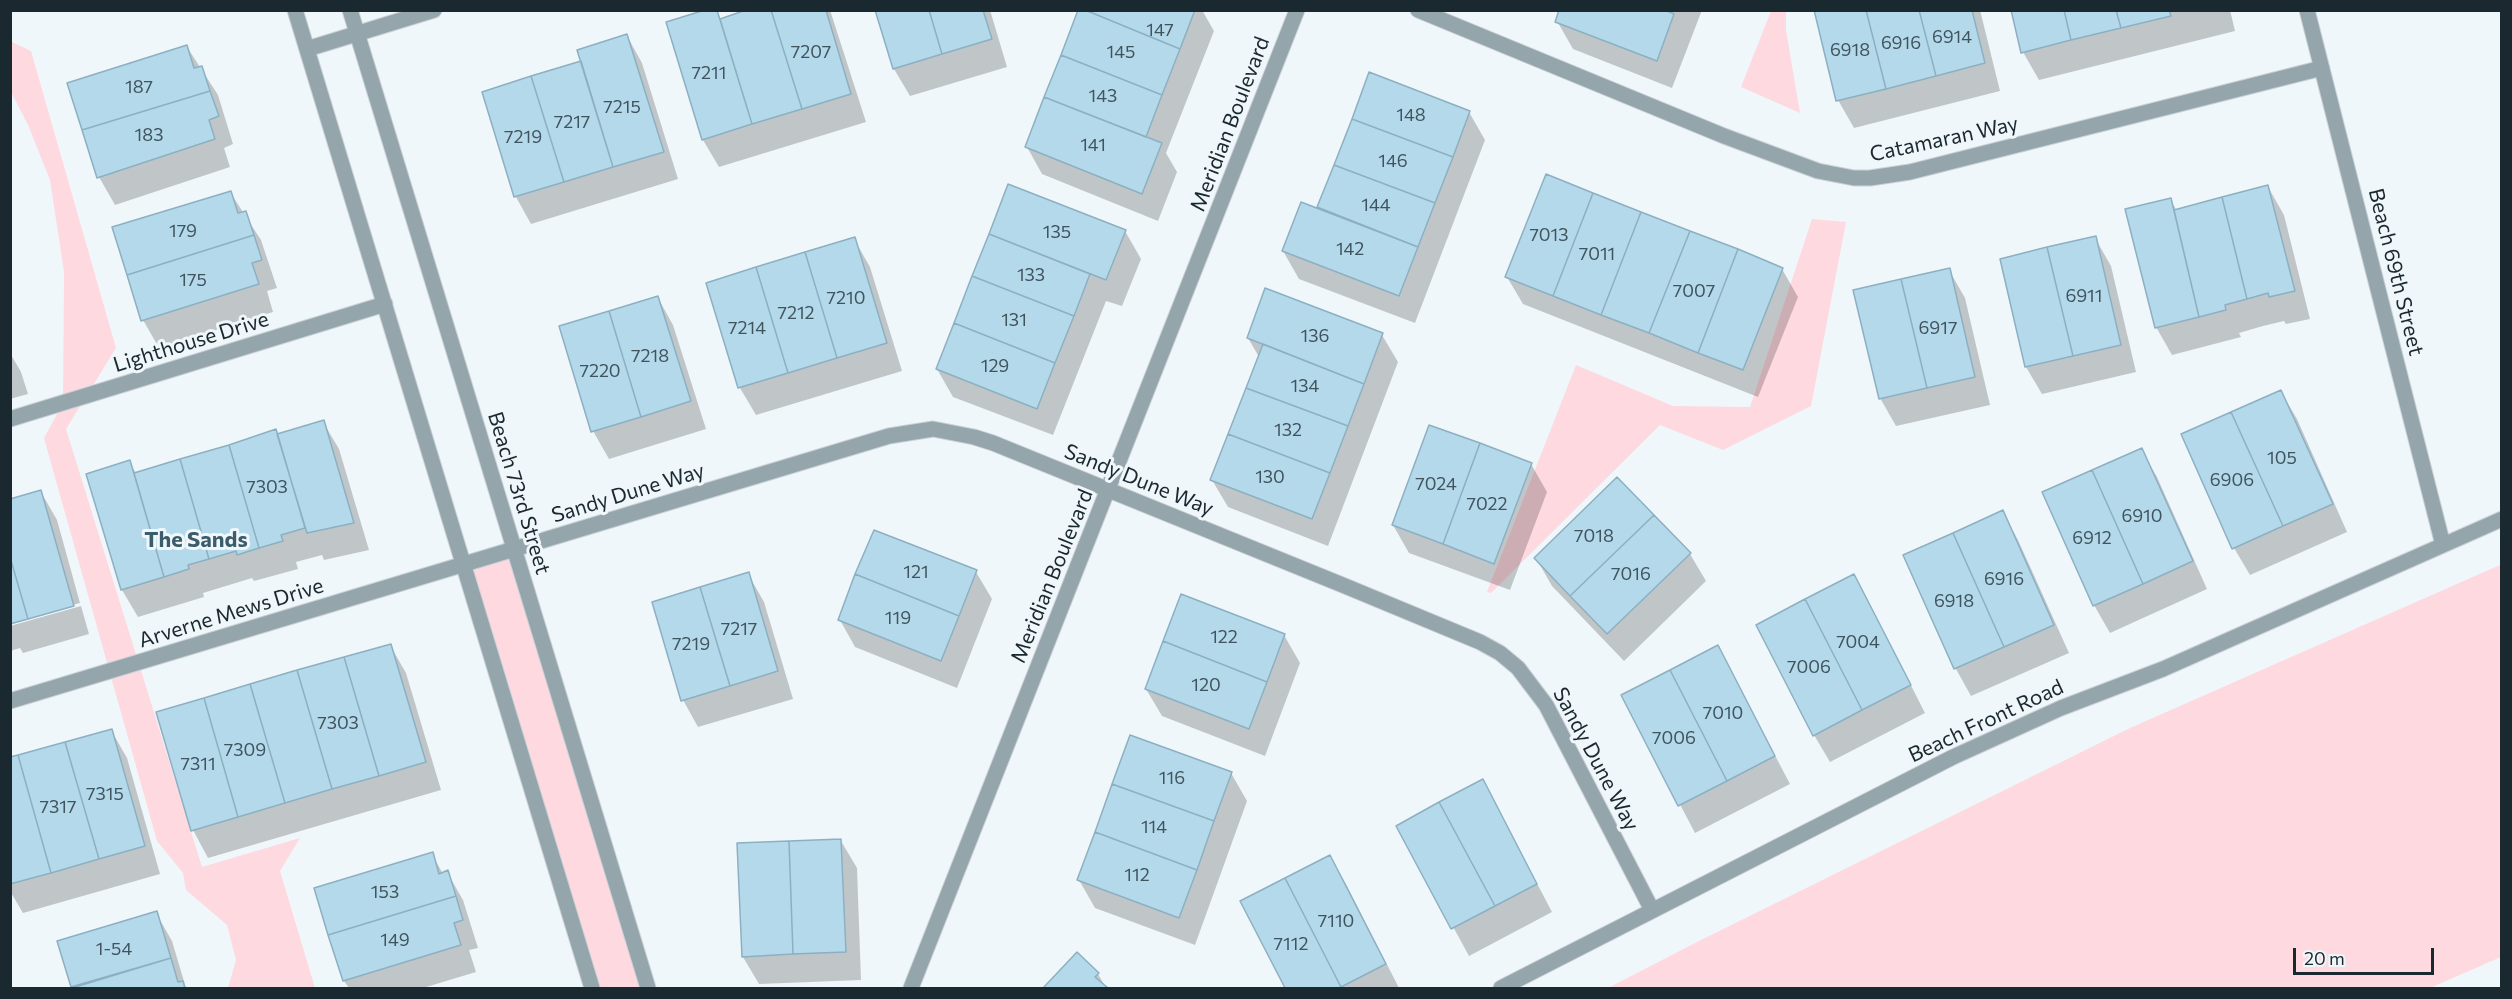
<!DOCTYPE html>
<html>
<head>
<meta charset="utf-8">
<style>
  body { margin:0 }
  #map { position:relative; width:2512px; height:999px; overflow:hidden; background:#f0f7fb; font-family:Commissioner,sans-serif }
  canvas { display:block }
  .frame { position:absolute; inset:0; border:12px solid #1a282f; pointer-events:none }
  .scale { position:absolute; left:2293px; top:948px; width:141px; height:27px; box-sizing:border-box; border:3px solid #1a282f; border-top:0; padding-left:8px; font-size:18px; line-height:21px; white-space:nowrap; color:#1a282f; -webkit-text-stroke:4px #f0f7fb; paint-order:stroke }
</style>
</head>
<body>
<div id="map">
<canvas width="2512" height="999"></canvas>
<div class="frame"></div>
<div class="scale">20 m</div>
</div>
<script>
const context = document.querySelector('canvas').getContext('2d');
context.lineJoin = 'round';
function fill(path, color) { context.fillStyle = color; context.fill(path, 'evenodd'); }
const toPath = rows => new Path2D(rows.map(r => 'M' + r).join(''));
function strokePath(path, color, width, dash) { context.strokeStyle = color; context.lineWidth = width; context.lineCap = dash ? 'butt' : 'round'; context.setLineDash(dash || []); context.stroke(path); }
function write(font, color, halo, rows, align = 'center') {
  context.font = font + ' Commissioner,sans-serif'; context.lineWidth = 6; context.setLineDash([]); context.textBaseline = 'middle'; context.strokeStyle = halo; context.fillStyle = color; for (const [text, x, y, turn = 0] of rows) {
    context.save(); context.translate(x, y); context.rotate((+turn || 0) * Math.PI / 180); context.textAlign = isNaN(turn) ? turn : align; if (halo) context.strokeText(text, 0, 0); context.fillText(text, 0, 0); context.restore();
  }
}
fill(toPath([
  [1771,11,1786,11,1786,30,1800,113,1741,87],
  [10,41,31,51,116,348,66,429,202,867,300,838,280,871,315,988,228,988,236,960,227,925,186,890,183,873,157,841,44,438,63,403,64,272,50,180,28,125,11,92],
  [1812,219,1846,222,1811,406,1723,450,1660,425,1491,593,1487,592,1576,365,1673,406,1750,407],
  [514,549,648,988,592,988,464,565],
  [2500,565,2501,957,2430,988,1608,988,1697,942,2130,728]
]), '#fed9e0');
fill(toPath([
  [716,10,721,20,751,10,830,10,866,122,719,167,703,140],
  [877,10,990,10,1007,67,910,96,894,69],
  [1080,10,1202,10,1214,31,1166,153,1177,172,1158,221,1042,174,1027,147],
  [1561,10,1702,10,1672,88,1573,49,1557,21],
  [1815,10,1980,10,2000,91,1854,128,1838,100],
  [2012,10,2230,10,2235,31,2039,80,2023,52],
  [627,36,642,63,678,179,531,224,516,197,483,93,582,62],
  [187,47,218,95,233,144,224,148,230,167,115,205,99,177],
  [1370,74,1469,112,1485,140,1415,323,1299,279,1283,251,1318,209],
  [1009,186,1125,231,1141,259,1122,306,1106,301,1053,435,953,397,937,369],
  [2268,187,2284,215,2310,319,2286,324,2284,321,2263,326,2239,333,2241,337,2172,355,2156,327,2170,199,2177,211],
  [230,192,261,240,277,288,267,291,273,312,159,348,143,320],
  [2095,238,2111,266,2136,372,2042,394,2026,367,2001,260],
  [854,239,870,267,902,371,756,415,740,388,708,284],
  [1782,269,1798,297,1758,397,1523,304,1507,277],
  [1949,270,1965,298,1990,405,1896,426,1880,398],
  [658,298,673,325,706,429,609,459,593,431],
  [1382,335,1398,362,1328,546,1228,507,1212,480,1259,357,1248,338],
  [10,353,21,372,28,394,10,399],
  [2281,392,2297,419,2347,532,2250,575,2234,548],
  [323,422,339,449,369,550,324,560,322,555,296,562,298,569,254,581,252,578,203,593,204,597,138,617,122,590,129,462,136,473],
  [2141,450,2157,477,2207,589,2110,633,2094,605],
  [1531,464,1547,492,1510,590,1409,553,1393,525],
  [41,492,57,520,80,603,10,623],
  [2003,512,2018,540,2069,653,1971,696,1956,669,1905,556],
  [1690,554,1706,581,1624,661,1552,586,1536,558],
  [976,572,992,599,957,688,855,647,840,620],
  [748,574,764,602,793,699,698,727,683,700],
  [1869,603,1925,713,1830,762,1814,735],
  [81,606,89,634,23,653,20,648,10,651,10,626],
  [1284,635,1300,663,1265,756,1162,716,1146,689],
  [390,645,406,673,441,790,208,858,193,830],
  [1718,647,1790,784,1695,833,1623,696],
  [111,730,127,758,160,874,23,913,10,891,10,758],
  [1231,773,1247,801,1195,945,1095,908,1079,880],
  [1498,809,1552,912,1469,956,1398,826],
  [841,841,857,868,861,980,759,984,743,957],
  [432,854,443,874,447,872,463,900,478,948,469,950,476,972,423,988,349,988,344,981,316,890],
  [1330,857,1346,884,1399,988,1287,988,1242,902],
  [156,913,172,941,186,988,73,988,59,942],
  [1077,954,1098,974,1106,988,1045,988]
]), '#0003');
const building = toPath([
  [705,10,717,10,752,124,702,140,666,22,705,10],
  [746,10,771,10,802,109,752,124,720,19,746,10],
  [771,10,826,10,851,94,802,109,771,10],
  [875,10,929,10,942,54,893,69,875,10],
  [929,10,983,10,992,39,942,54,929,10],
  [1078,10,1085,10,1180,49,1162,95,1061,55,1078,10],
  [1085,10,1195,10,1180,49,1085,10],
  [1559,10,1665,10,1674,14,1657,61,1555,22,1559,10],
  [1814,10,1866,10,1886,89,1836,101,1814,10],
  [1866,10,1919,10,1936,76,1886,89,1866,10],
  [1919,10,1972,10,1985,63,1936,76,1919,10],
  [2011,10,2064,10,2071,40,2021,53,2011,10],
  [2064,10,2116,10,2121,28,2071,40,2064,10],
  [2116,10,2169,10,2171,16,2121,28,2116,10],
  [627,34,664,152,613,167,577,50,627,34],
  [187,45,194,68,202,66,210,91,82,130,67,83,187,45],
  [1061,55,1162,95,1146,137,1044,97,1061,55],
  [581,61,613,167,564,182,531,76,581,61],
  [1369,72,1470,111,1453,157,1352,119,1369,72],
  [531,76,564,182,514,197,482,92,531,76],
  [210,91,219,116,209,120,215,139,97,178,82,130,210,91],
  [1044,97,1162,143,1142,194,1025,147,1044,97],
  [1352,119,1453,157,1435,203,1334,165,1352,119],
  [1334,165,1435,203,1418,247,1317,207,1334,165],
  [1546,174,1593,193,1553,296,1505,277,1546,174],
  [1008,184,1126,230,1106,280,989,234,1008,184],
  [2268,185,2295,291,2269,297,2268,293,2247,299,2222,197,2268,185],
  [231,191,238,213,246,211,254,235,127,275,112,227,231,191],
  [1593,193,1641,212,1601,315,1553,296,1593,193],
  [2222,197,2247,299,2225,305,2226,310,2199,317,2174,210,2222,197],
  [2171,198,2199,317,2155,328,2125,209,2171,198],
  [1301,202,1418,247,1399,296,1282,251,1301,202],
  [1641,212,1690,231,1649,333,1601,315,1641,212],
  [1690,231,1738,249,1698,353,1649,333,1690,231],
  [989,234,1090,274,1074,316,972,276,989,234],
  [254,235,262,260,252,263,259,284,141,321,127,275,254,235],
  [2096,236,2121,345,2073,356,2047,247,2096,236],
  [855,237,887,343,837,358,805,252,855,237],
  [2047,247,2073,356,2025,367,2000,259,2047,247],
  [1738,249,1783,268,1743,370,1698,353,1738,249],
  [805,252,837,358,788,373,756,267,805,252],
  [756,267,788,373,738,388,706,283,756,267],
  [1950,268,1975,377,1927,388,1901,279,1950,268],
  [972,276,1074,316,1055,363,954,323,972,276],
  [1901,279,1927,388,1879,399,1853,290,1901,279],
  [1265,288,1383,333,1364,384,1247,338,1265,288],
  [658,296,691,401,641,417,609,311,658,296],
  [609,311,641,417,591,432,559,326,609,311],
  [954,323,1055,363,1037,409,936,369,954,323],
  [1263,344,1364,384,1348,426,1246,388,1263,344],
  [1246,388,1348,426,1330,473,1228,434,1246,388],
  [2281,390,2333,504,2283,526,2231,412,2281,390],
  [2231,412,2283,526,2232,549,2181,434,2231,412],
  [324,420,354,523,307,533,277,434,324,420],
  [1429,425,1480,443,1443,544,1392,525,1429,425],
  [276,429,305,528,281,535,283,541,259,548,229,445,276,429],
  [1228,434,1330,473,1312,519,1210,480,1228,434],
  [1480,443,1532,463,1494,564,1443,544,1480,443],
  [229,445,259,548,237,555,236,551,209,559,180,459,229,445],
  [2142,448,2193,561,2143,584,2092,470,2142,448],
  [180,459,209,559,188,565,189,569,164,577,134,473,180,459],
  [130,460,164,577,121,590,86,474,130,460],
  [2092,470,2143,584,2093,606,2042,492,2092,470],
  [1617,477,1654,515,1570,596,1534,558,1617,477],
  [41,490,74,606,28,619,10,557,10,499,41,490],
  [2003,510,2054,625,2004,647,1953,533,2003,510],
  [1654,515,1691,553,1607,634,1570,596,1654,515],
  [874,530,977,570,959,616,855,574,874,530],
  [1953,533,2004,647,1954,669,1903,555,1953,533],
  [10,557,28,619,10,624,10,557],
  [749,572,778,671,730,686,700,587,749,572],
  [855,574,959,616,941,661,838,620,855,574],
  [1854,574,1911,685,1862,710,1805,599,1854,574],
  [700,587,730,686,681,701,652,602,700,587],
  [1181,594,1285,634,1267,682,1163,641,1181,594],
  [1805,599,1862,710,1813,736,1756,625,1805,599],
  [1163,641,1267,682,1249,729,1145,689,1163,641],
  [391,644,426,762,379,776,344,657,391,644],
  [1718,645,1775,756,1727,781,1670,670,1718,645],
  [344,657,379,776,332,789,297,670,344,657],
  [297,670,332,789,285,803,250,684,297,670],
  [1670,670,1727,781,1678,806,1621,695,1670,670],
  [250,684,285,803,238,817,204,698,250,684],
  [204,698,238,817,191,831,156,712,204,698],
  [112,729,145,846,99,859,65,742,112,729],
  [1130,735,1232,772,1214,821,1112,784,1130,735],
  [65,742,99,859,51,873,18,755,65,742],
  [18,755,51,873,10,884,10,757,18,755],
  [1483,779,1537,884,1495,906,1439,802,1483,779],
  [1112,784,1214,821,1197,870,1095,832,1112,784],
  [1439,802,1495,906,1451,929,1396,826,1439,802],
  [1095,832,1197,870,1179,918,1077,880,1095,832],
  [841,839,846,952,793,954,789,841,841,839],
  [789,841,793,954,742,957,737,843,789,841],
  [433,852,439,874,448,870,456,896,328,935,314,888,433,852],
  [1330,855,1386,964,1341,987,1285,878,1330,855],
  [1285,878,1341,987,1339,988,1285,988,1240,901,1285,878],
  [456,896,463,920,454,923,461,945,343,981,328,935,456,896],
  [157,911,171,958,71,987,57,941,157,911],
  [1077,952,1099,973,1095,977,1108,988,1043,988,1077,952],
  [171,958,178,982,183,981,185,988,72,988,171,958]
]);
fill(building, '#b4d9eb');
strokePath(building, '#8cb0c2', 1.5);
const minor = toPath([
  [295,10,592,988],
  [350,10,648,988],
  [1418,10,1724,136,1818,171,1854,178,1870,178,1910,172,2322,68],
  [2307,10,2443,545],
  [307,49,434,10],
  [10,419,385,304],
  [10,701,889,436,933,429,974,437,993,443,1345,586,1480,642,1500,653,1518,668,1546,705,1652,910],
  [911,988,1297,10],
  [1501,988,1953,757,2061,708,2163,669,2502,519]
]);
strokePath(minor, '#c9d2d6', 17);
strokePath(minor, '#95a5ac', 15);
write('18px', '#40545e', null, [
  ["147",1160,30],
  ["6914",1952,37],
  ["6916",1901,43],
  ["6918",1850,50],
  ["7207",811,52],
  ["145",1121,52],
  ["7211",709,73],
  ["187",139,87],
  ["143",1103,96],
  ["7215",622,107],
  ["148",1411,115],
  ["7217",572,122],
  ["183",149,135],
  ["7219",523,137],
  ["141",1093,145],
  ["146",1393,161],
  ["144",1376,205],
  ["179",183,231],
  ["135",1057,232],
  ["7013",1549,235],
  ["142",1350,249],
  ["7011",1597,254],
  ["133",1031,275],
  ["175",193,280],
  ["7007",1694,291],
  ["6911",2084,296],
  ["7210",846,298],
  ["7212",796,313],
  ["131",1014,320],
  ["7214",747,328],
  ["6917",1938,328],
  ["136",1315,336],
  ["7218",650,356],
  ["129",995,366],
  ["7220",600,371],
  ["134",1305,386],
  ["132",1288,430],
  ["105",2282,458],
  ["130",1270,477],
  ["6906",2232,480],
  ["7024",1436,484],
  ["7303",267,487],
  ["7022",1487,504],
  ["6910",2142,516],
  ["7018",1594,536],
  ["6912",2092,538],
  ["121",916,572],
  ["7016",1631,574],
  ["6916",2004,579],
  ["6918",1954,601],
  ["119",898,618],
  ["7217",739,629],
  ["122",1224,637],
  ["7004",1858,642],
  ["7219",691,644],
  ["7006",1809,667],
  ["120",1206,685],
  ["7010",1723,713],
  ["7303",338,723],
  ["7006",1674,738],
  ["7309",245,750],
  ["7311",198,764],
  ["116",1172,778],
  ["7315",105,794],
  ["7317",58,807],
  ["114",1154,827],
  ["112",1137,875],
  ["153",385,892],
  ["7110",1336,921],
  ["149",395,940],
  ["7112",1291,944],
  ["1-54",114,949]
]);
write('21px', '#1a282f', '#f0f7fb', [
  ["Meridian Boulevard",1230,124,-69],
  ["Catamaran Way",1944,139,-12],
  ["Beach 69th Street",2396,272,76],
  ["Lighthouse Drive",191,342,-17],
  ["Sandy Dune Way",1139,480,22],
  ["Beach 73rd Street",519,493,73],
  ["Sandy Dune Way",628,493,-17],
  ["Meridian Boulevard",1052,576,-68],
  ["Arverne Mews Drive",231,613,-17],
  ["Beach Front Road",1986,721,-25],
  ["Sandy Dune Way",1596,759,62]
]);
write('bold 22px', '#3a5c6b', '#f0f7fb', [
  ["The Sands",196,540]
]);
</script>
</body>
</html>
